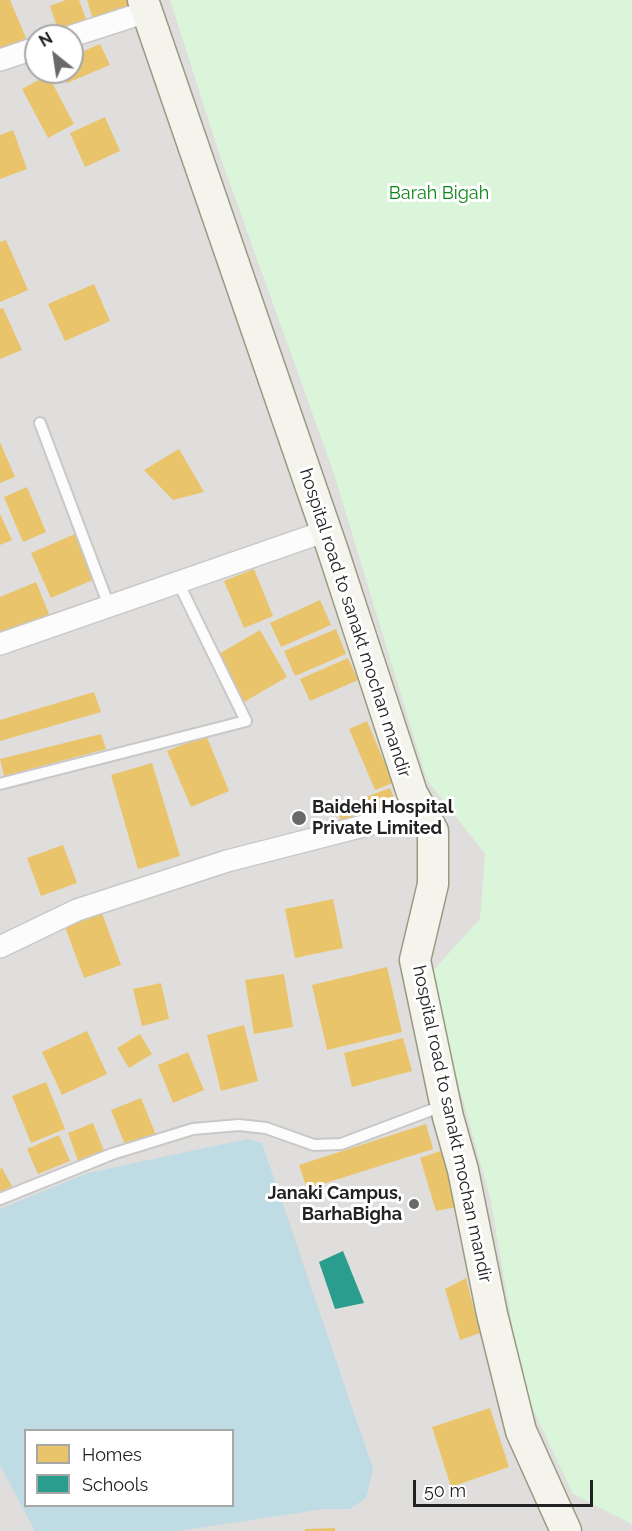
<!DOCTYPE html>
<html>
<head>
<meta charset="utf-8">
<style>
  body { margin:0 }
  #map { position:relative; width:632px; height:1531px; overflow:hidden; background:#f0eeeb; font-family:Raleway,sans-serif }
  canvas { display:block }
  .legend { position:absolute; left:24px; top:1429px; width:210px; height:78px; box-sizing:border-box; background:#fff; border:2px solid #a7a7a7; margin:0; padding:8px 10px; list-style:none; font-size:18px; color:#222 }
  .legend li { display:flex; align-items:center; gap:12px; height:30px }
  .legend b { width:30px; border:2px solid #a7a7a7 }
  .north { position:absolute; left:24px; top:24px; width:60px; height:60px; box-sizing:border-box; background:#fff; border:2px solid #a7a7a7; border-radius:50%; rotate:330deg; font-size:16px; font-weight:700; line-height:24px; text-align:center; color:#222 }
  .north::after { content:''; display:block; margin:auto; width:21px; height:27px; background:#6a6968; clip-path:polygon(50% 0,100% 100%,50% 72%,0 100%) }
  .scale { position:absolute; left:413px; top:1480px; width:180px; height:27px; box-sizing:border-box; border:3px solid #222; border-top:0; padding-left:8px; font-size:18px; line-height:21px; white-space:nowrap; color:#222; -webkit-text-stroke:4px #fff; paint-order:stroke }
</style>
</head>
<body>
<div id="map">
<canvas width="632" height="1531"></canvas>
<ul class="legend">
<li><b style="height:16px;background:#e9c46a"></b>Homes</li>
<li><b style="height:16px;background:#2a9d8f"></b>Schools</li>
</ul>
<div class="north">N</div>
<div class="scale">50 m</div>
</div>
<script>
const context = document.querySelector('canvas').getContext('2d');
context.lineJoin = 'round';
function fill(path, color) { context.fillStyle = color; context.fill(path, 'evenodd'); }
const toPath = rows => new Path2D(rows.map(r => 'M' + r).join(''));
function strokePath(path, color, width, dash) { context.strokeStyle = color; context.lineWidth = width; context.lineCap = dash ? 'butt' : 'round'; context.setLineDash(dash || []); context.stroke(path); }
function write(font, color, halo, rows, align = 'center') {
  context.font = font + ' Raleway,sans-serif'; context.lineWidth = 6; context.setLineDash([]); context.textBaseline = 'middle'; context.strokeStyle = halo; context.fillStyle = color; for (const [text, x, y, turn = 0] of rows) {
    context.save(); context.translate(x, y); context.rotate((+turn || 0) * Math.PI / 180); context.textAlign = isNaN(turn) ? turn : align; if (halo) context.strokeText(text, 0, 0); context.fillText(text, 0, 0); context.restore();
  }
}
fill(toPath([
  [0,0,632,0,632,1531,0,1531],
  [36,36,72,36,72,72,36,72],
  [26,1430,232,1430,232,1506,26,1506]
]), '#dfdedc');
fill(toPath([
  [170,0,632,0,632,1524,573,1494,523,1388,490,1197,428,976,480,919,485,854,427,780,333,471,219,153]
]), '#daf5da');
fill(toPath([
  [247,1139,262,1143,373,1469,366,1498,350,1509,324,1509,178,1531,35,1531,0,1465,0,1209,88,1173],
  [26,1430,232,1430,232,1506,26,1506]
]), '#bfdbe3');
fill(toPath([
  [0,0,10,0,26,38,0,49],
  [66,0,79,0,88,24,60,35,50,6],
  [87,0,127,0,131,12,94,23],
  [100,44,110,65,67,83,62,72,72,72,72,56],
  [48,75,74,124,48,138,22,89],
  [105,117,120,151,85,167,70,133],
  [13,130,27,169,0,179,0,135],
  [6,240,28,290,0,302,0,242],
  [94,284,110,321,65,341,48,304],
  [3,308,22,350,0,359,0,309],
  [0,442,15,477,0,483],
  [179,449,204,492,173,500,144,470],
  [27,487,46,532,23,542,4,497],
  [0,514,12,540,0,545],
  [75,534,95,579,51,598,31,553],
  [254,569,273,616,244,628,224,581],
  [36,582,51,619,0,636,0,597],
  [320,600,331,625,281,647,270,623],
  [336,629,346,654,295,676,284,651],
  [260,630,287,677,244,702,217,655],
  [348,658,358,680,310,701,300,679],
  [94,692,101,712,0,741,0,720],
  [367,721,393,783,375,790,349,729],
  [101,734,106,749,4,776,0,759],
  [206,735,229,791,191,807,167,751],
  [152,763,180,856,138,869,111,775],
  [390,788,397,805,343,826,336,808],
  [63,845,77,883,41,896,27,858],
  [333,899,343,948,295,958,285,909],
  [102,913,121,965,84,978,65,927],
  [387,967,402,1032,327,1050,312,985],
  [284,974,293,1027,254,1034,245,980],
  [161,983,169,1019,142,1026,133,989],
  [244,1025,258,1081,221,1091,207,1035],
  [87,1031,107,1074,62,1095,42,1052],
  [140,1034,152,1054,129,1068,117,1048],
  [403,1038,412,1071,352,1087,344,1053],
  [188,1052,204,1090,173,1103,158,1065],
  [46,1082,65,1129,31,1143,12,1096],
  [141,1098,156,1135,126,1147,111,1110],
  [93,1123,104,1151,78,1161,68,1133],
  [426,1124,433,1149,307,1189,299,1165],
  [59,1135,70,1161,38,1174,27,1149],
  [443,1150,462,1206,436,1211,420,1158],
  [2,1168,12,1186,0,1192,0,1169],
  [466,1278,480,1333,460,1340,445,1289],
  [490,1408,509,1467,451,1487,432,1427],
  [335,1528,335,1531,305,1531,305,1529]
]), '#e9c46a');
fill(toPath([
  [343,1251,364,1303,335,1309,319,1262]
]), '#2a9d8f');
const lane = toPath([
  [40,423,109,606],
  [0,784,246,721,178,582],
  [0,1199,112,1154,193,1129,239,1125,266,1128,314,1145,341,1144,442,1106]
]);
const street = toPath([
  [72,36,146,12],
  [0,60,36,48],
  [0,644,326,531],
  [0,947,77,910,227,861,422,811]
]);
const secondary = toPath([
  [143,0,333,551,412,793,433,831,433,884,415,960,448,1117,463,1170,492,1314,521,1431,566,1531]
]);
strokePath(lane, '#c9c8c7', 14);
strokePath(street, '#c9c8c7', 24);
strokePath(secondary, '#999a82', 33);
strokePath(lane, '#fdfcfc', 10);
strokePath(street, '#fdfcfc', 21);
strokePath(secondary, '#f4f4ed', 30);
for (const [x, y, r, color] of [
  [299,818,8,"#6a6968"],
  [414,1204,6,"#6a6968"]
]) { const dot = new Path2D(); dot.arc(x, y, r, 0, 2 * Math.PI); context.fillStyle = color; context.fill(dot); strokePath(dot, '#fff', 2); }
write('18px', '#0c8416', '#fff', [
  ["Barah Bigah",439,194]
]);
write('18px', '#222', '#fff', [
  ["hospital road to sanakt mochan mandir",355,623,72],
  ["hospital road to sanakt mochan mandir",452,1124,78]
]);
write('bold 18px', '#222', '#fff', [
  ["Baidehi Hospital",312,808],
  ["Private Limited",312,829],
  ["Janaki Campus,",402,1194,"right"],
  ["BarhaBigha",402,1215,"right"]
], 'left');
</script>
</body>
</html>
